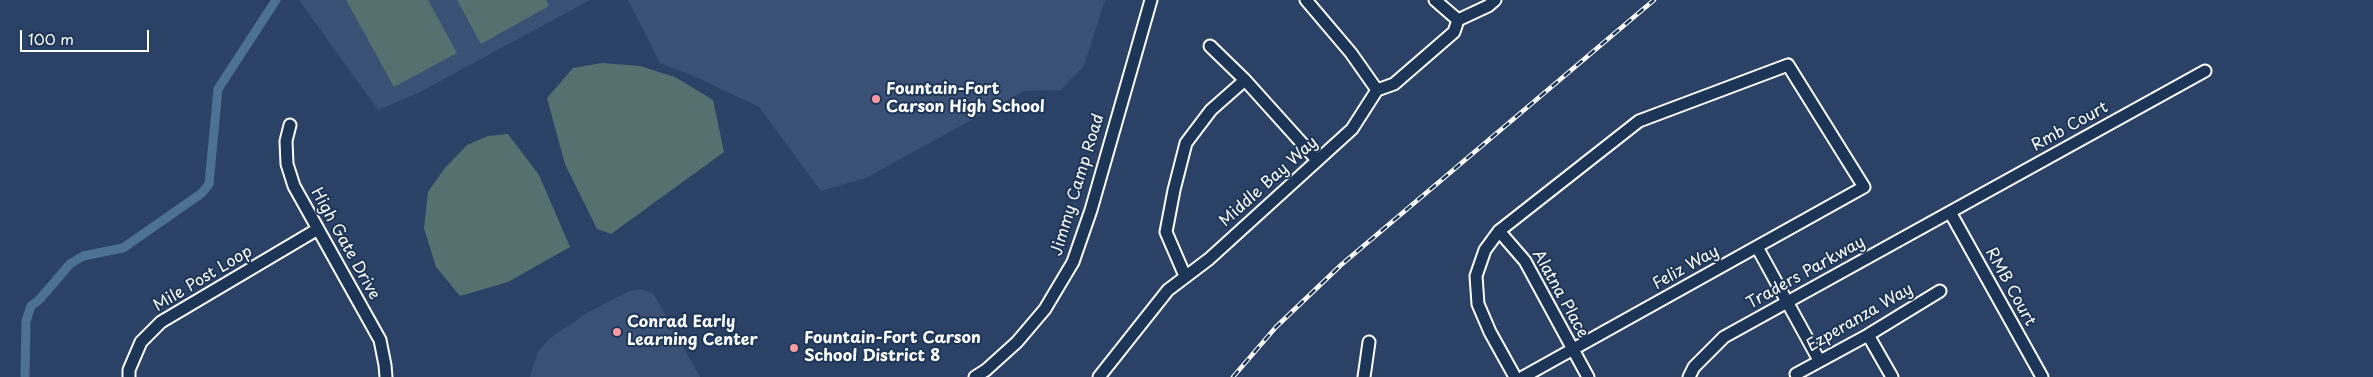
<!DOCTYPE html>
<html>
<head>
<meta charset="utf-8">
<style>
  body { margin:0 }
  #map { position:relative; width:2373px; height:377px; overflow:hidden; background:#2b4266; font-family:"Playpen Sans",sans-serif }
  canvas { display:block }
  .scale { position:absolute; left:20px; top:30px; width:129px; height:22px; box-sizing:border-box; border:2px solid #fff; border-top:0; padding-left:6px; font-size:15px; line-height:18px; white-space:nowrap; color:#fff; -webkit-text-stroke:4px #1d3557; paint-order:stroke }
</style>
</head>
<body>
<div id="map">
<canvas width="2373" height="377"></canvas>
<div class="scale">100 m</div>
</div>
<script>
const context = document.querySelector('canvas').getContext('2d');
context.lineJoin = 'round';
function fill(path, color) { context.fillStyle = color; context.fill(path, 'evenodd'); }
const toPath = rows => new Path2D(rows.map(r => 'M' + r).join(''));
function strokePath(path, color, width, dash) { context.strokeStyle = color; context.lineWidth = width; context.lineCap = dash ? 'butt' : 'round'; context.setLineDash(dash || []); context.stroke(path); }
function write(font, color, halo, rows, align = 'center') {
  context.font = font + ' "Playpen Sans",sans-serif'; context.lineWidth = 4; context.setLineDash([]); context.textBaseline = 'middle'; context.strokeStyle = halo; context.fillStyle = color; for (const [text, x, y, turn = 0] of rows) {
    context.save(); context.translate(x, y); context.rotate((+turn || 0) * Math.PI / 180); context.textAlign = isNaN(turn) ? turn : align; if (halo) context.strokeText(text, 0, 0); context.fillText(text, 0, 0); context.restore();
  }
}
fill(toPath([
  [299,0,590,0,418,93,378,110],
  [628,0,1105,0,1084,66,1061,90,1024,91,866,178,821,191,759,107,698,78,660,63],
  [640,289,653,293,700,377,530,377,538,352,549,339,587,313,627,292]
]), '#3a5074');
fill(toPath([
  [346,0,428,0,457,53,394,87],
  [457,0,546,0,549,6,481,44],
  [602,63,640,66,675,77,713,100,724,152,611,234,597,229,565,164,547,98,573,68],
  [508,134,539,175,570,247,508,282,460,296,436,267,424,228,428,192,445,168,467,145,488,136]
]), '#55706e');
strokePath(toPath([
  [25,377,26,321,31,306,39,300,70,264,83,256,123,248,202,193,209,184,218,89,276,0]
]), '#4c7192', 9);
const minor = toPath([
  [1435,0,1458,20,1488,6,1495,0],
  [1210,46,1245,80,1317,160],
  [1377,90,1394,84,1454,32,1458,20],
  [290,125,286,141,287,164,294,186,380,340,385,365,386,377],
  [1950,212,2042,377],
  [1499,231,1525,261,1588,377],
  [1757,247,1819,360],
  [1185,276,1166,232,1174,190,1186,143,1211,110,1245,80],
  [1868,335,1892,377],
  [1796,374,1868,335,1940,291],
  [129,377,129,370,141,342,161,322,318,229],
  [975,377,986,370,1017,342,1045,309,1073,262,1091,210,1151,0],
  [1099,377,1168,290,1209,259,1352,129,1377,90,1351,53,1306,0],
  [1364,377,1369,342],
  [1515,377,1490,332,1478,304,1476,276,1485,250,1499,231,1639,121,1788,65,1864,187,1523,377],
  [1689,377,1694,367,1724,337,2205,71]
]);
strokePath(minor, '#fff', 15);
strokePath(minor, '#1d3557', 11);
const rail = toPath([
  [1233,377,1276,327,1341,265,1654,0]
]);
strokePath(rail, '#fff', 4.5);
strokePath(rail, '#1d3557', 2.5, [8]);
for (const [x, y, r, color] of [
  [876,99,5,"#ff9aa2"],
  [617,332,5,"#ff9aa2"],
  [794,348,5,"#ff9aa2"]
]) { const dot = new Path2D(); dot.arc(x, y, r, 0, 2 * Math.PI); context.fillStyle = color; context.fill(dot); strokePath(dot, '#1d3557', 2); }
write('bold 16px', '#fff', '#1d3557', [
  ["Fountain-Fort",886,90],
  ["Carson High School",886,108],
  ["Conrad Early",627,323],
  ["Learning Center",627,341],
  ["Fountain-Fort Carson",804,339],
  ["School District 8",804,357]
], 'left');
write('16px', '#fff', '#1d3557', [
  ["Rmb Court",2070,127,-29],
  ["Middle Bay Way",1269,182,-42],
  ["Jimmy Camp Road",1078,185,-73],
  ["High Gate Drive",345,244,61],
  ["Feliz Way",1686,268,-29],
  ["Traders Parkway",1806,273,-29],
  ["Mile Post Loop",203,279,-31],
  ["RMB Court",2010,287,61],
  ["Alatna Place",1560,294,61],
  ["Ezperanza Way",1860,318,-30]
]);
</script>
</body>
</html>
